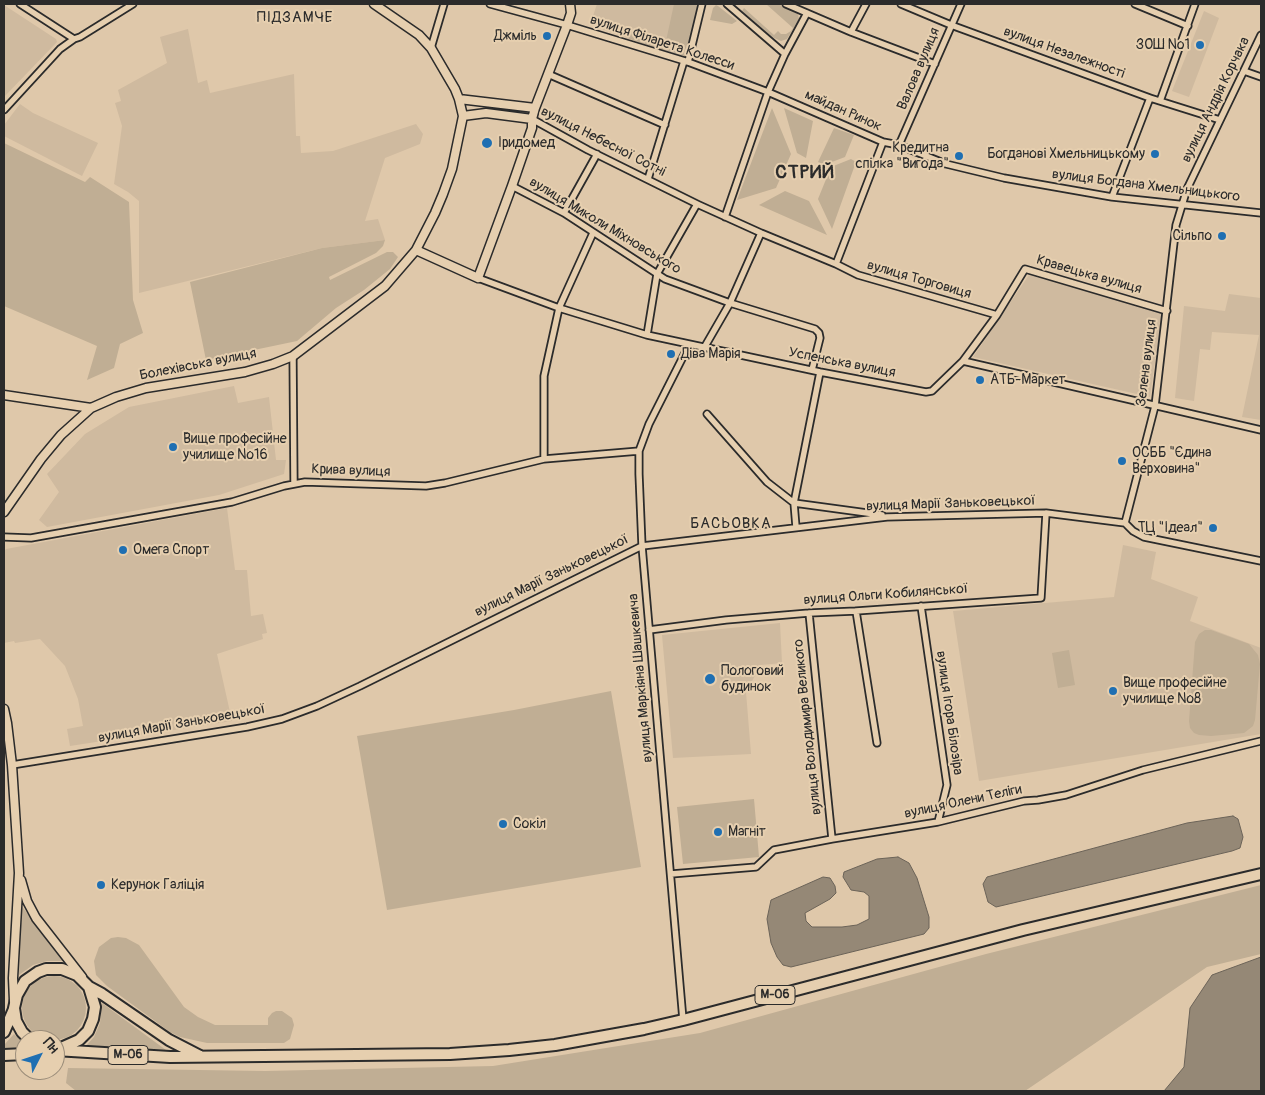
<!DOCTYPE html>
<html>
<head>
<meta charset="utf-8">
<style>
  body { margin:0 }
  #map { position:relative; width:1265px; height:1095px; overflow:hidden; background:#dfc8aa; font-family:Pangolin,sans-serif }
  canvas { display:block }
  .frame { position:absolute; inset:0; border:5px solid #2b2b2b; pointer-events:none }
  .north { position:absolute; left:15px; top:1030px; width:50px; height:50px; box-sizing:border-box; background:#e6cfaf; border:1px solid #9b8d7a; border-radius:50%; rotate:49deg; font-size:14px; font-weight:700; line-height:20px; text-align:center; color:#2b2b2b }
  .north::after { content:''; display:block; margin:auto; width:18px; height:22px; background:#1f6fb2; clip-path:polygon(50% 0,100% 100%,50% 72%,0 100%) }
</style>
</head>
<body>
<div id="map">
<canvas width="1265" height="1095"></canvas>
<div class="frame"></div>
<div class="north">Пн</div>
</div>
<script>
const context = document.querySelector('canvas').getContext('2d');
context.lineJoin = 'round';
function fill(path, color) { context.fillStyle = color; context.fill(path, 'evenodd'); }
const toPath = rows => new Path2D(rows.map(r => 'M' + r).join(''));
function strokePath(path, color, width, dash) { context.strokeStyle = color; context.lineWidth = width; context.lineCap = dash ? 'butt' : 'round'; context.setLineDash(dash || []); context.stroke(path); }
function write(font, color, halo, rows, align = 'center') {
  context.font = font + ' Pangolin,sans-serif'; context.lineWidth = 4; context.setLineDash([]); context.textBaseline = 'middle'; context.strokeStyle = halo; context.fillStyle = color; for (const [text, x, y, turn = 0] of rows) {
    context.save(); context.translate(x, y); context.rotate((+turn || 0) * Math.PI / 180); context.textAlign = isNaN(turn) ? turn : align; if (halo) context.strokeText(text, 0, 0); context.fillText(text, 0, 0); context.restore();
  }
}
fill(toPath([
  [597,4,699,4,686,57,684,58,590,25],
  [4,5,56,39,57,42,4,97],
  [1204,11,1219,18,1189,97,1172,91],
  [188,29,198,83,207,80,210,93,294,74,296,136,300,136,301,153,333,151,416,124,423,134,420,144,385,158,365,221,378,219,385,240,322,248,139,293,139,201,128,192,114,184,122,126,115,103,121,101,118,90,167,63,160,37],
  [20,104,33,113,98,143,82,176,4,136,4,125],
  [1029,275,1162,312,1150,397,973,357],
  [1229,294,1261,298,1261,420,1242,417,1259,335,1212,332,1210,350,1200,349,1194,401,1175,398,1184,306,1225,311],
  [234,386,238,403,269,397,276,460,286,460,284,474,219,495,47,527,39,520,59,492,47,474,85,434,129,407],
  [227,508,235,570,247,570,251,616,263,614,267,633,262,634,263,639,217,654,232,721,70,746,67,729,83,726,78,699,65,666,40,639,15,643,14,641,4,643,4,551,6,549],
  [1123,545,1156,552,1151,579,1198,597,1190,621,1261,648,1261,734,979,781,953,611,1114,597],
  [780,623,782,663,761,665,746,692,751,754,673,758,662,635]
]), '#cfba9f');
fill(toPath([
  [674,4,699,4,686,57,684,58,627,38,629,31,666,41],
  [766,4,778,4,798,14,799,19,787,39,781,41,772,37,742,11,744,8,774,35,778,31,781,34,786,34,791,31,793,28],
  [716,5,718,6,737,21,732,24,710,20,713,8],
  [772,108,791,154,776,188,737,200],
  [784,108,813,121,806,158,797,153],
  [834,128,854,135,845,157,824,165,818,162],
  [4,143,85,182,90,177,129,202,133,300,143,333,120,344,114,368,87,380,97,346,4,306],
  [851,159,856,162,832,229,818,199,831,167],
  [785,191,809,201,827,235,759,205],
  [385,240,383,246,376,253,329,277,330,280,387,252,393,252,398,257,390,269,364,290,336,308,297,341,206,360,190,282,322,248],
  [1205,630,1211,630,1249,644,1258,655,1260,664,1255,720,1253,726,1244,733,1211,736,1199,735,1194,733,1190,728,1189,721,1195,642,1199,634],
  [1069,650,1075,685,1058,688,1052,653],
  [611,691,641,867,387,910,357,736,514,710],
  [754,799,759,857,683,864,677,807],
  [1261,885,1261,954,1207,967,1025,1091,76,1091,66,1083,68,1068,265,1071,493,1066,700,1033,986,954],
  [21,905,63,961,47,961,33,965,19,975],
  [118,937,126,938,139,945,184,1007,198,1017,215,1025,268,1025,268,1018,272,1013,276,1011,282,1011,292,1018,294,1025,290,1039,284,1043,207,1043,180,1037,170,1032,107,986,96,975,94,961,99,947,111,938],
  '22 1008a32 32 0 1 1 64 0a32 32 0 1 1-64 0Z',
  [102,1003,166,1050,84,1048,94,1037,100,1023],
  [14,1034,25,1046,25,1049,4,1050,4,1045]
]), '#c0ae94');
const water = toPath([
  [1233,816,1238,819,1243,837,1240,848,1232,851,996,907,988,902,983,884,987,877,1187,823,1233,816],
  [898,857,909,863,917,878,929,917,929,928,924,934,791,967,783,965,777,957,771,943,767,919,771,900,823,877,830,878,835,886,836,893,830,899,805,913,806,921,812,927,842,927,857,925,869,919,869,896,864,892,851,890,843,877,844,872,877,859,898,857],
  [1261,957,1261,1091,1164,1091,1184,1067,1190,1008,1212,975,1261,957]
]);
fill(water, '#958876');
strokePath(water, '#6b6358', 1);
const street = toPath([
  [20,4,74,39],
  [490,4,567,25,688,62,768,92,883,142,899,145,946,164,1004,178,1112,197,1261,213],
  [727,4,785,54],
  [786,4,851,32,935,64],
  [901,4,951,25,1150,98,1220,120],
  [1135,4,1188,26],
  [851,32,866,4],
  [431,48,444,4],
  [688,62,702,4],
  [1244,71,1261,77],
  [548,74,665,125],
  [1160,101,1195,4],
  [4,110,60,49,74,39,80,37,133,4],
  [532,119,588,150,697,204,761,233,836,264,858,275,997,315],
  [899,145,961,4],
  [648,179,684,61],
  [512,186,564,213,665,279,730,303,815,329,819,333,820,338,812,370],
  [1112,197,1150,98],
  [564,213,597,154],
  [725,217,768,92,785,54,807,13],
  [836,264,883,142],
  [478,278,559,308,647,335,820,372,926,392,932,391,963,361,1261,430],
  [647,335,657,274,697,204],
  [704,348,730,303,761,233],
  [293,356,294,484],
  [963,361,997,315,1025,269,1167,311],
  [707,414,767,482,794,503,882,515],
  [544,459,544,376,559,308,593,233],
  [1125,523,1155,406,1176,225,1187,189,1261,35],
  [1125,523,1133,531,1144,537,1261,561],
  [796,527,794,503,820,372],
  [4,537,31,538,232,502,284,486,305,482,426,486,445,483,544,459,639,451],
  [921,606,947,785,938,822],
  [856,611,877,743],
  [809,613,832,839],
  [649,630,726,620,809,613,856,611,1041,598,1046,513],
  [12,765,247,727,282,719,317,706,360,686,642,546,887,517,1046,513,1125,523],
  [671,874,756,867,774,850,832,839,938,822,1024,801,1038,800,1066,795,1143,770,1261,741],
  [683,1020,642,546,639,474,639,451,649,424,689,345]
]);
const secondary = toPath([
  [459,99,535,108],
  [463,116,486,113,532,119],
  [416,250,478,278,512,186,532,128,532,119,535,108,567,25,571,13,570,4],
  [4,395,91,408],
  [4,512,41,459,61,435,91,408,116,397,146,388,245,372,273,364,293,356,385,286,416,250,435,213,443,194,452,169,463,116,459,99,455,89,431,48,419,35,374,4],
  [4,709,7,723,12,765,19,873,13,978,14,1001],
  [21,880,27,901,36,918,82,977]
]);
const highway = toPath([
  [89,987,102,994,169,1040,200,1056],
  [4,1032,14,1009],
  [30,1040,22,1032,16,1021,14,1008,17,995,25,981,38,972,46,969,62,969,77,975,89,987,95,1007,93,1019,88,1031,79,1040,61,1048],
  [55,1050,170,1057,450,1054,509,1050,555,1045,644,1029,683,1020,1023,930,1261,874],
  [4,1055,25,1054]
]);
strokePath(street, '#2b2b2b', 9);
strokePath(secondary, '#2b2b2b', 11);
strokePath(highway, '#2b2b2b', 14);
strokePath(street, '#e6cfaf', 5.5);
strokePath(secondary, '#e6cfaf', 8);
strokePath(highway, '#e6cfaf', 10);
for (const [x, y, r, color] of [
  [547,36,5,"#1f6fb2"],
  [1200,45,5,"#1f6fb2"],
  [487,143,6,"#1f6fb2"],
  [1155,154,5,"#1f6fb2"],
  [959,156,5,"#1f6fb2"],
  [1222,236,5,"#1f6fb2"],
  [671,354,5,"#1f6fb2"],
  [980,380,5,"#1f6fb2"],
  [173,447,5,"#1f6fb2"],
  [1122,461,5,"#1f6fb2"],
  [1213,528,5,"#1f6fb2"],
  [123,550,5,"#1f6fb2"],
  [710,679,6,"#1f6fb2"],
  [1113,691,5,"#1f6fb2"],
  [503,824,5,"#1f6fb2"],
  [718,832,5,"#1f6fb2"],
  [101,885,5,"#1f6fb2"]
]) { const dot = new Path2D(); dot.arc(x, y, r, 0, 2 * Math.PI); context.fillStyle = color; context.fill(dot); strokePath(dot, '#e6cfaf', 2); }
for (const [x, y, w] of [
  [775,995,40],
  [128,1055,40]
]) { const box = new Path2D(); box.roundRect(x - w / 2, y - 9.5, w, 19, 4); context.fillStyle = '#e6cfaf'; context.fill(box); strokePath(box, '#2b2b2b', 1); }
write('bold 12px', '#2b2b2b', null, [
  ["М-06",775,995],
  ["М-06",128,1055]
]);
write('14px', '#2b2b2b', '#e6cfaf', [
  ["Джміль",537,36,"right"],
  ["ЗОШ №1",1190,45,"right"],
  ["Іридомед",498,143],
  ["Кредитна",949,148,"right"],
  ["спілка \"Вигода\"",949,164,"right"],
  ["Богданові Хмельницькому",1145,154,"right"],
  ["Сільпо",1212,236,"right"],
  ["Діва Марія",681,354],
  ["АТБ-Маркет",990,380],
  ["Вище професійне",183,439],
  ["училище №16",183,455],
  ["ОСББ \"Єдина",1132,453],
  ["Верховина\"",1132,469],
  ["ТЦ \"Ідеал\"",1203,528,"right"],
  ["Омега Спорт",133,550],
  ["Пологовий",721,671],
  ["будинок",721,687],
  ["Вище професійне",1123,683],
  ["училище №8",1123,699],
  ["Сокіл",513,824],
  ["Магніт",728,832],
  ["Керунок Галіція",111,885]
], 'left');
write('14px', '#2b2b2b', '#e6cfaf', [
  ["вулиця Філарета Колесси",662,43,18],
  ["вулиця Незалежності",1064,53,20],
  ["Валова вулиця",919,69,-67],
  ["вулиця Андрія Корчака",1216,100,-64],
  ["майдан Ринок",843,111,24],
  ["вулиця Небесної Сотні",603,142,27],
  ["вулиця Богдана Хмельницького",1146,186,7],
  ["вулиця Миколи Міхновського",605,226,31],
  ["Кравецька вулиця",1089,275,16],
  ["вулиця Торговиця",919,280,16],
  ["Успенська вулиця",842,363,11],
  ["Зелена вулиця",1147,363,-83],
  ["Болехівська вулиця",198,365,-11],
  ["Крива вулиця",351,471,2],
  ["вулиця Марії Заньковецької",951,504,-2],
  ["вулиця Марії Заньковецької",552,576,-26],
  ["вулиця Ольги Кобилянської",886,595,-4],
  ["вулиця Маркіяна Шашкевича",641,678,-95],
  ["вулиця Ігора Білозіра",949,713,82],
  ["вулиця Марії Заньковецької",182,724,-10],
  ["вулиця Володимира Великого",808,727,-96],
  ["вулиця Олени Теліги",963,802,-12]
]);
context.letterSpacing = '1px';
write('15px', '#2b2b2b', '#e6cfaf', [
  ["ПІДЗАМЧЕ",295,18],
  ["БАСЬОВКА",731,524]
]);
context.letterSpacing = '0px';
context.letterSpacing = '1px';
write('bold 19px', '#2b2b2b', '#e6cfaf', [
  ["СТРИЙ",805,173]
]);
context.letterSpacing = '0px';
</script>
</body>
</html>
